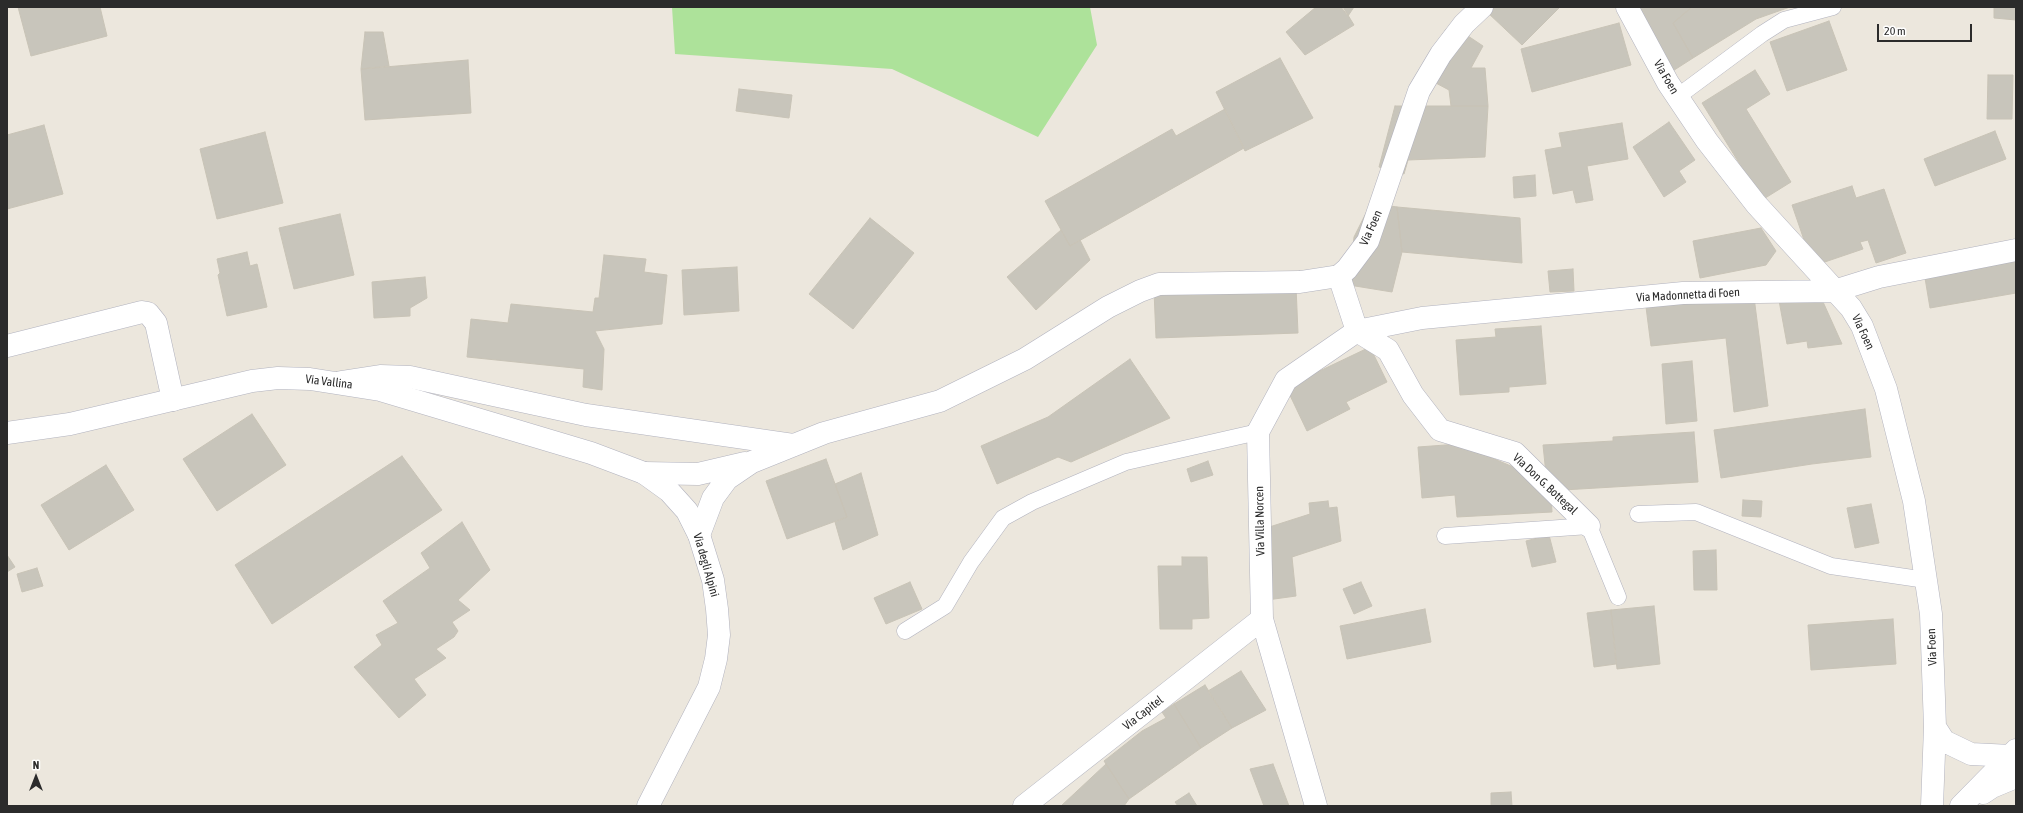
<!DOCTYPE html>
<html>
<head>
<meta charset="utf-8">
<style>
  body { margin:0 }
  #map { position:relative; width:2023px; height:813px; overflow:hidden; background:#ece7dd; font-family:"Asap Condensed",sans-serif }
  canvas { display:block }
  .frame { position:absolute; inset:0; border:8px solid #2b2b2b; pointer-events:none }
  .north { position:absolute; left:16px; top:757px; width:40px; height:40px; -webkit-text-stroke:3px #fff; paint-order:stroke; rotate:0deg; font-size:11px; font-weight:700; line-height:16px; text-align:center; color:#2b2b2b }
  .north::after { content:''; display:block; margin:auto; width:14px; height:18px; background:#2b2b2b; clip-path:polygon(50% 0,100% 100%,50% 72%,0 100%) }
  .scale { position:absolute; left:1877px; top:24px; width:95px; height:18px; box-sizing:border-box; border:2px solid #2b2b2b; border-top:0; padding-left:5px; font-size:12px; line-height:14px; white-space:nowrap; color:#2b2b2b; -webkit-text-stroke:3px #fff; paint-order:stroke }
</style>
</head>
<body>
<div id="map">
<canvas width="2023" height="813"></canvas>
<div class="frame"></div>
<div class="north">N</div>
<div class="scale">20 m</div>
</div>
<script>
const context = document.querySelector('canvas').getContext('2d');
context.lineJoin = 'round';
function fill(path, color) { context.fillStyle = color; context.fill(path, 'evenodd'); }
const toPath = rows => new Path2D(rows.map(r => 'M' + r).join(''));
function strokePath(path, color, width, dash) { context.strokeStyle = color; context.lineWidth = width; context.lineCap = dash ? 'butt' : 'round'; context.setLineDash(dash || []); context.stroke(path); }
function write(font, color, halo, rows, align = 'center') {
  context.font = font + ' "Asap Condensed",sans-serif'; context.lineWidth = 3.5; context.setLineDash([]); context.textBaseline = 'middle'; context.strokeStyle = halo; context.fillStyle = color; for (const [text, x, y, turn = 0] of rows) {
    context.save(); context.translate(x, y); context.rotate((+turn || 0) * Math.PI / 180); context.textAlign = isNaN(turn) ? turn : align; if (halo) context.strokeText(text, 0, 0); context.fillText(text, 0, 0); context.restore();
  }
}
fill(toPath([
  [672,7,1090,7,1097,45,1038,137,892,69,675,54]
]), '#ade29a');
const building = toPath([
  [18,7,100,7,107,36,31,56,18,7],
  [1316,7,1343,7,1354,25,1305,55,1286,32,1316,7],
  [1341,7,1354,7,1348,16,1341,7],
  [1492,7,1560,7,1522,45,1487,12,1492,7],
  [1639,7,1692,7,1673,23,1693,58,1668,74,1639,7],
  [1692,7,1790,7,1756,19,1693,58,1673,23,1692,7],
  [1994,7,2016,7,2016,20,1994,18,1994,7],
  [1829,21,1847,70,1787,91,1770,42,1829,21],
  [1619,23,1631,65,1532,92,1521,49,1619,23],
  [1456,28,1483,46,1471,68,1485,68,1488,106,1451,106,1449,90,1419,74,1446,29,1456,28],
  [365,32,383,32,389,66,361,69,365,32],
  [1280,58,1313,118,1245,151,1216,92,1280,58],
  [468,60,471,113,365,120,361,69,468,60],
  [1755,70,1770,94,1746,109,1791,182,1762,200,1702,103,1755,70],
  [1988,75,2013,75,2012,119,1987,119,1988,75],
  [739,89,792,95,789,118,736,111,739,89],
  [1395,106,1488,106,1485,157,1408,160,1404,174,1379,167,1395,106],
  [1225,109,1244,148,1070,246,1045,201,1172,129,1176,136,1225,109],
  [1669,122,1695,160,1679,171,1686,182,1664,197,1633,147,1669,122],
  [1622,123,1628,159,1587,166,1593,200,1576,203,1573,190,1553,194,1545,150,1562,147,1559,133,1622,123],
  [44,125,63,194,7,209,7,135,44,125],
  [1995,131,2006,159,1935,186,1924,159,1995,131],
  [265,132,283,203,217,219,200,149,265,132],
  [1535,175,1536,196,1514,198,1513,177,1535,175],
  [1852,186,1856,198,1884,189,1906,253,1876,263,1868,240,1860,242,1863,249,1813,266,1792,205,1852,186],
  [1371,203,1397,207,1402,252,1392,292,1349,285,1354,237,1371,203],
  [1397,207,1520,218,1522,263,1402,252,1397,207],
  [340,214,354,275,294,289,279,228,340,214],
  [870,218,914,253,853,329,809,294,870,218],
  [1761,228,1776,251,1766,265,1700,278,1693,241,1761,228],
  [1061,230,1070,246,1080,240,1090,260,1036,310,1007,277,1061,230],
  [247,252,250,266,257,264,267,307,227,316,218,275,220,273,217,259,247,252],
  [2016,252,2016,293,1930,308,1925,278,2016,252],
  [604,255,646,259,644,272,667,275,662,324,595,331,604,349,602,390,583,387,584,369,467,357,471,319,508,323,511,304,593,312,595,298,599,298,604,255],
  [737,267,739,311,684,315,682,270,737,267],
  [1573,269,1574,291,1550,292,1548,271,1573,269],
  [425,277,427,298,410,308,410,316,374,318,372,282,425,277],
  [1296,286,1298,333,1156,338,1154,291,1296,286],
  [1819,293,1842,344,1808,348,1807,341,1787,344,1778,295,1819,293],
  [1754,297,1768,406,1734,412,1726,338,1651,346,1646,307,1754,297],
  [1541,326,1546,384,1509,387,1509,392,1460,395,1456,340,1496,337,1495,329,1541,326],
  [1370,347,1387,382,1346,402,1350,409,1307,431,1286,387,1370,347],
  [1130,359,1170,418,1071,462,1058,457,997,484,981,446,1048,417,1130,359],
  [1692,361,1697,421,1666,424,1662,364,1692,361],
  [1865,409,1871,457,1812,464,1721,478,1714,430,1865,409],
  [252,414,286,465,217,511,183,459,252,414],
  [1694,432,1698,482,1563,490,1546,474,1543,445,1613,441,1613,437,1694,432],
  [1459,444,1525,472,1551,496,1552,512,1457,517,1455,495,1422,498,1418,447,1459,444],
  [402,456,442,510,272,624,235,565,402,456],
  [826,459,847,517,787,539,766,481,826,459],
  [1208,461,1213,475,1191,482,1187,469,1208,461],
  [106,465,134,510,69,550,41,505,106,465],
  [861,473,878,535,843,550,835,522,847,517,835,484,861,473],
  [1743,500,1762,501,1761,517,1742,516,1743,500],
  [1328,501,1329,508,1337,507,1341,541,1292,557,1296,596,1267,600,1260,530,1310,514,1309,503,1328,501],
  [1871,504,1879,543,1855,548,1847,508,1871,504],
  [462,522,490,570,458,600,470,610,452,622,458,631,454,637,436,649,446,658,414,679,426,695,399,718,354,667,382,645,376,635,398,623,383,601,430,568,421,553,462,522],
  [1549,535,1556,562,1532,567,1526,541,1549,535],
  [1716,550,1717,590,1694,590,1693,551,1716,550],
  [7,555,15,567,7,572,7,555],
  [1182,557,1207,557,1209,618,1192,619,1192,629,1160,629,1158,566,1182,566,1182,557],
  [37,568,43,586,22,592,17,574,37,568],
  [910,582,922,609,886,624,874,598,910,582],
  [1361,582,1372,606,1354,614,1343,589,1361,582],
  [1654,606,1660,664,1617,669,1611,610,1654,606],
  [1425,609,1431,642,1347,659,1340,626,1425,609],
  [1611,610,1616,664,1594,667,1587,613,1611,610],
  [1893,619,1896,664,1811,670,1808,625,1893,619],
  [1241,671,1266,710,1232,728,1208,691,1241,671],
  [1205,685,1232,728,1201,748,1174,704,1205,685],
  [1174,704,1201,748,1129,799,1104,761,1142,731,1166,718,1162,712,1174,704],
  [1106,764,1129,799,1124,806,1061,806,1106,764],
  [1273,764,1289,806,1264,806,1250,769,1273,764],
  [1511,792,1512,806,1491,806,1491,793,1511,792],
  [1189,793,1197,806,1178,806,1175,802,1189,793]
]);
fill(building, '#c8c5bb');
strokePath(building, '#c8c3b6', 1);
const service = toPath([
  [1677,97,1762,34,1784,20,1833,7],
  [1638,514,1696,512,1831,566,1926,580],
  [1445,536,1589,526,1618,597],
  [905,631,945,606,971,562,1003,518,1032,502,1126,462,1258,432]
]);
const minor = toPath([
  [1627,7,1668,83,1707,141,1756,204,1851,308,1862,326,1886,389,1914,501,1931,614,1935,727,1932,806],
  [1339,276,1357,331],
  [1357,331,1388,350,1413,395,1440,430,1515,453,1589,526],
  [7,346,142,312,148,313,156,323,173,400],
  [341,382,380,376,410,377,586,415,793,445],
  [1935,727,1944,741,1971,754,2011,756],
  [1024,806,1262,619],
  [1316,806,1262,619,1258,432,1286,380,1357,331,1422,318,1683,293,1834,291,1879,277,2016,250]
]);
const tertiary = toPath([
  [644,473,698,474,745,463],
  [699,535,713,498,727,479,752,462,824,433,940,401,1025,359,1108,307,1140,291,1159,284,1300,282,1339,276,1347,269,1368,241,1419,91,1441,54,1464,24,1482,7]
]);
const secondary = toPath([
  [7,433,70,424,252,381,278,378,310,379,380,390,591,453,644,473,669,491,687,511,699,535,713,580,717,609,719,635,716,659,709,687,648,806],
  [1983,793,1992,787,2016,777],
  [1961,806,2016,750]
]);
strokePath(service, '#b1b2be', 17);
strokePath(minor, '#b1b2be', 23);
strokePath(tertiary, '#b1b2be', 23);
strokePath(secondary, '#b1b2be', 23);
strokePath(service, '#fff', 16);
strokePath(minor, '#fff', 22);
strokePath(tertiary, '#fff', 22);
strokePath(secondary, '#fff', 22);
write('12px', '#2b2b2b', '#fff', [
  ["Via Foen",1666,77,60],
  ["Via Foen",1371,228,-66],
  ["Via Madonnetta di Foen",1688,295,-3],
  ["Via Foen",1863,332,65],
  ["Via Vallina",329,382,7],
  ["Via Don G. Bottegal",1545,484,43],
  ["Via Villa Norcen",1260,521,-91],
  ["Via degli Alpini",706,565,74],
  ["Via Foen",1932,647,-92],
  ["Via Capitel",1143,713,-38]
]);
</script>
</body>
</html>
